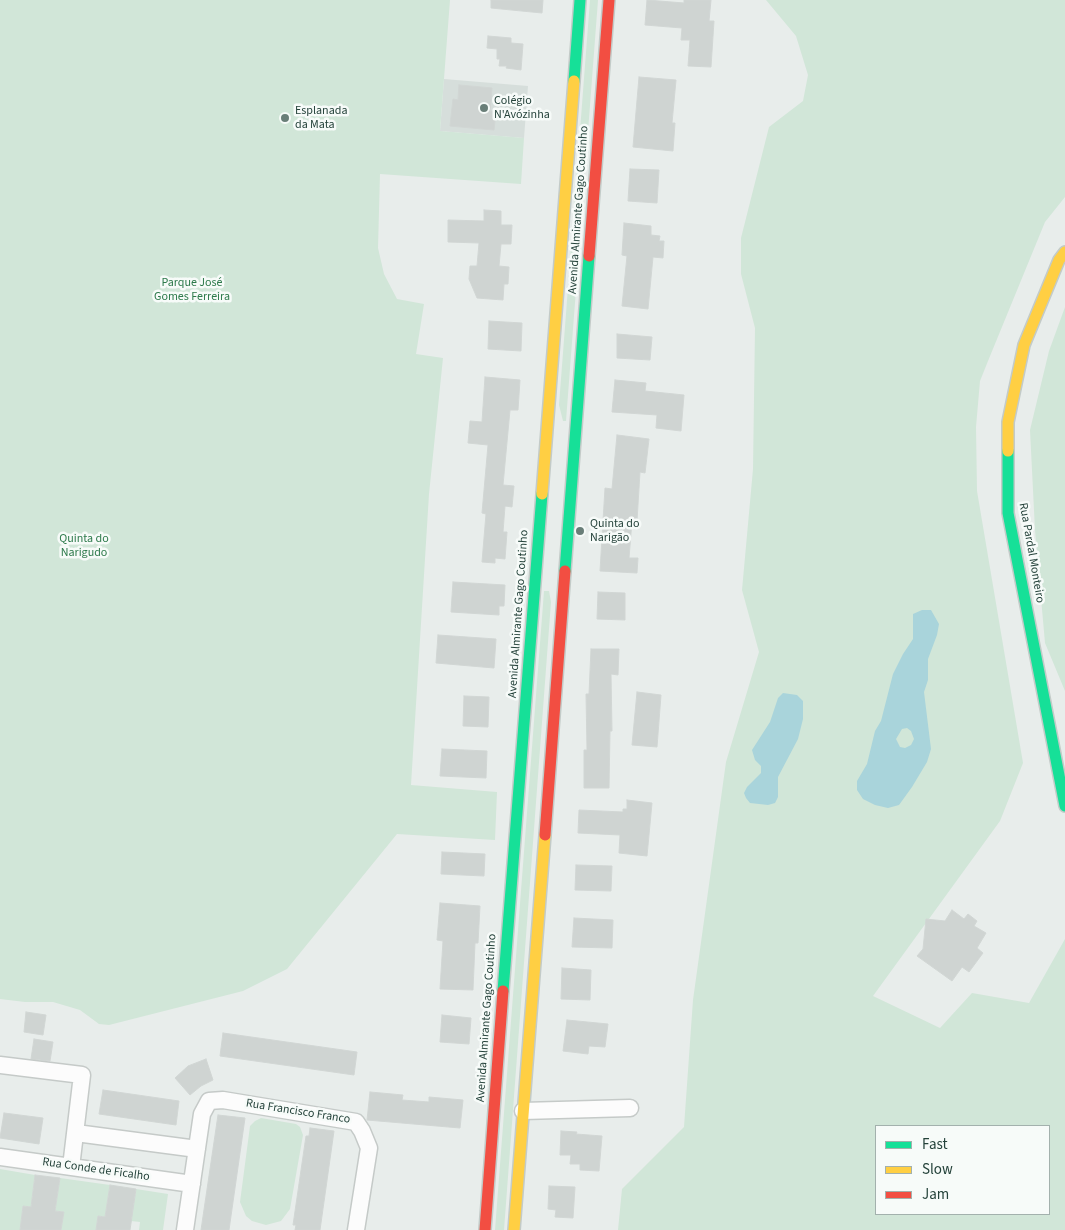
<!DOCTYPE html>
<html>
<head>
<meta charset="utf-8">
<style>
  body { margin:0 }
  #map { position:relative; width:1065px; height:1230px; overflow:hidden; background:#e8edeb; font-family:"Source Sans 3",sans-serif }
  canvas { display:block }
  .legend { position:absolute; left:875px; top:1125px; width:175px; height:90px; box-sizing:border-box; background:#f7fbf9; border:1px solid #a3b1ad; margin:0; padding:6px 9px; list-style:none; font-size:15px; color:#24423a }
  .legend li { display:flex; align-items:center; gap:10px; height:25px }
  .legend b { width:25px; border:1px solid #a3b1ad }
</style>
</head>
<body>
<div id="map">
<canvas width="1065" height="1230"></canvas>
<ul class="legend">
<li><b style="height:6px;background:#16e098"></b>Fast</li>
<li><b style="height:6px;background:#ffcf43"></b>Slow</li>
<li><b style="height:6px;background:#f24e42"></b>Jam</li>
</ul>
</div>
<script>
const context = document.querySelector('canvas').getContext('2d');
context.lineJoin = 'round';
function fill(path, color) { context.fillStyle = color; context.fill(path, 'evenodd'); }
const toPath = rows => new Path2D(rows.map(r => 'M' + r).join(''));
function strokePath(path, color, width, dash) { context.strokeStyle = color; context.lineWidth = width; context.lineCap = dash ? 'butt' : 'round'; context.setLineDash(dash || []); context.stroke(path); }
function write(font, color, halo, rows, align = 'center') {
  context.font = font + ' "Source Sans 3",sans-serif'; context.lineWidth = 5; context.setLineDash([]); context.textBaseline = 'middle'; context.strokeStyle = halo; context.fillStyle = color; for (const [text, x, y, turn = 0] of rows) {
    context.save(); context.translate(x, y); context.rotate((+turn || 0) * Math.PI / 180); context.textAlign = isNaN(turn) ? turn : align; if (halo) context.strokeText(text, 0, 0); context.fillText(text, 0, 0); context.restore();
  }
}
fill(toPath([
  [444,79,528,86,524,138,440,131]
]), '#d6dedb');
fill(toPath([
  [0,0,450,0,440,131,524,138,521,184,380,174,378,248,384,274,397,299,424,304,416,354,443,358,429,494,411,785,497,792,495,840,397,834,287,969,243,991,109,1025,99,1024,80,1010,53,1002,25,1002,0,999],
  [590,0,598,0,566,421,563,421,559,405],
  [766,0,1065,0,1065,197,1045,222,988,361,980,381,976,427,977,491,1023,763,1000,821,873,996,940,1028,972,993,1029,1003,1065,939,1065,1230,618,1230,622,1189,684,1127,693,1000,726,762,759,652,742,590,753,469,755,328,741,274,741,238,769,127,803,101,808,75,796,36],
  [876,1126,1049,1126,1049,1214,876,1214],
  [1065,307,1065,691,1045,643,1035,530,1030,430,1049,351],
  [544,591,549,591,551,602,504,1230,495,1230],
  [261,1118,296,1124,300,1127,303,1135,290,1209,281,1221,266,1225,252,1221,246,1216,240,1202,250,1126,255,1121],
  [0,1169,35,1175,31,1207,23,1206,20,1230,0,1230],
  [60,1178,110,1185,105,1217,98,1216,96,1230,61,1230,64,1212,55,1211],
  [136,1189,168,1194,163,1230,139,1230,140,1222,131,1221]
]), '#d1e6d8');
fill(toPath([
  [922,610,931,610,939,624,937,635,928,659,928,680,924,692,931,749,927,762,912,787,899,805,888,808,875,805,863,799,857,790,857,781,867,764,875,731,881,721,893,674,903,654,913,639,913,614],
  [907,728,911,731,914,739,911,745,905,748,900,747,896,739,902,729],
  [783,693,797,695,803,701,803,719,798,739,778,777,778,797,775,803,768,805,750,803,746,798,744,793,747,787,761,773,761,766,755,760,752,750,770,722,778,698]
]), '#a9d4db');
const building = toPath([
  [491,0,543,0,542,13,491,8,491,0],
  [647,0,684,3,684,0,711,0,709,21,714,21,711,67,688,66,690,40,681,40,682,28,645,25,647,0],
  [488,36,511,38,511,43,523,44,521,70,506,68,507,66,499,66,500,59,497,59,497,49,487,48,488,36],
  [639,77,676,80,672,123,675,123,673,151,633,147,639,77],
  [459,85,492,88,490,111,496,111,494,130,450,126,453,99,458,100,459,85],
  [630,169,659,170,657,203,628,201,630,169],
  [484,210,501,211,501,225,512,225,511,244,501,244,499,266,509,267,508,284,504,284,503,300,477,298,469,279,470,266,477,266,479,243,448,242,448,220,484,221,484,210],
  [624,223,651,226,651,235,660,236,659,241,664,241,663,258,653,257,648,309,622,306,627,256,622,255,624,223],
  [489,321,522,323,521,351,488,349,489,321],
  [617,334,652,337,650,360,617,358,617,334],
  [485,377,520,380,518,410,510,410,503,485,514,486,512,507,505,506,503,532,507,532,505,559,495,558,495,563,482,562,486,514,482,513,488,445,468,443,470,421,482,422,485,377],
  [615,380,646,383,645,391,684,395,681,431,656,428,657,415,612,412,615,380],
  [617,435,649,439,645,473,640,472,637,521,632,521,629,558,638,558,637,573,600,571,605,488,612,489,617,435],
  [453,582,505,585,504,606,499,606,499,615,451,612,453,582],
  [598,592,625,593,625,620,597,619,598,592],
  [438,635,496,639,494,668,436,663,438,635],
  [591,649,619,649,618,675,611,674,612,731,610,731,609,788,584,788,584,750,587,750,586,694,589,694,591,649],
  [637,692,661,695,657,747,632,745,637,692],
  [464,696,489,697,488,727,463,726,464,696],
  [442,749,487,751,486,778,440,776,442,749],
  [627,800,652,803,647,856,619,853,620,835,578,833,579,810,623,812,623,809,627,809,627,800],
  [442,852,485,854,484,876,441,874,442,852],
  [576,865,612,866,611,891,575,890,576,865],
  [440,903,480,906,478,943,475,943,473,990,440,989,443,941,437,940,440,903],
  [952,910,964,919,968,914,977,921,974,926,986,933,977,948,983,953,969,972,962,967,952,981,917,956,923,949,926,919,945,921,952,910],
  [574,918,613,920,612,948,572,947,574,918],
  [562,968,591,970,590,1000,561,999,562,968],
  [26,1012,46,1015,43,1035,24,1032,26,1012],
  [442,1015,471,1018,469,1044,440,1042,442,1015],
  [567,1020,608,1024,605,1047,589,1046,588,1054,563,1051,567,1020],
  [223,1033,357,1052,354,1075,220,1056,223,1033],
  [34,1039,53,1042,50,1061,31,1059,34,1039],
  [206,1059,213,1080,201,1086,190,1095,175,1078,188,1066,206,1059],
  [103,1090,179,1101,176,1125,99,1114,103,1090],
  [370,1092,403,1095,402,1100,429,1102,429,1097,463,1100,460,1128,367,1120,370,1092],
  [4,1113,43,1118,39,1144,0,1138,4,1113],
  [218,1115,245,1118,229,1230,201,1230,218,1115],
  [310,1128,334,1131,320,1230,295,1230,296,1225,293,1225,306,1136,309,1136,310,1128],
  [561,1131,577,1132,576,1134,602,1136,599,1171,580,1170,580,1164,570,1164,571,1155,560,1155,561,1131],
  [35,1175,60,1178,55,1211,64,1212,61,1230,20,1230,23,1206,31,1207,35,1175],
  [110,1185,136,1189,130,1230,96,1230,98,1216,105,1217,110,1185],
  [549,1186,575,1187,573,1218,555,1217,556,1210,548,1209,549,1186]
]);
fill(building, '#cfd4d2');
strokePath(building, '#d1d6d4', 1);
const street = toPath([
  [0,1065,82,1075,71,1167],
  [523,1111,630,1108],
  [76,1133,197,1149],
  [0,1157,192,1184],
  [185,1230,202,1114,209,1101,223,1100,356,1122,362,1131,369,1148,356,1230]
]);
const fast = toPath([
  [574,81,580,0],
  [1008,451,1008,513,1065,806],
  [565,571,589,256],
  [503,991,542,494]
]);
const slow = toPath([
  [1008,451,1008,422,1024,345,1059,260,1065,252],
  [542,494,574,81],
  [514,1230,545,835]
]);
const jam = toPath([
  [589,256,609,0],
  [545,835,565,571],
  [485,1230,503,991]
]);
strokePath(street, '#c5cac8', 19);
strokePath(fast, '#c3cbc8', 14);
strokePath(slow, '#c3cbc8', 14);
strokePath(jam, '#c3cbc8', 14);
strokePath(street, '#fcfcfc', 16);
strokePath(fast, '#16e098', 11);
strokePath(slow, '#ffcf43', 11);
strokePath(jam, '#f24e42', 11);
for (const [x, y, r, color] of [
  [484,108,5,"#697e78"],
  [285,118,5,"#697e78"],
  [580,531,5,"#697e78"]
]) { const dot = new Path2D(); dot.arc(x, y, r, 0, 2 * Math.PI); context.fillStyle = color; context.fill(dot); strokePath(dot, '#f7fbf9', 2); }
write('12px', '#24423a', '#f7fbf9', [
  ["Colégio",494,101],
  ["N'Avózinha",494,115],
  ["Esplanada",295,111],
  ["da Mata",295,125],
  ["Quinta do",590,524],
  ["Narigão",590,538]
], 'left');
write('12px', '#24423a', '#f7fbf9', [
  ["Avenida Almirante Gago Coutinho",579,210,-86],
  ["Rua Pardal Monteiro",1031,553,80],
  ["Avenida Almirante Gago Coutinho",519,614,-86],
  ["Avenida Almirante Gago Coutinho",487,1018,-86],
  ["Rua Francisco Franco",298,1112,9],
  ["Rua Conde de Ficalho",96,1170,8]
]);
write('12px', '#2d7a4b', '#f7fbf9', [
  ["Parque José",192,283],
  ["Gomes Ferreira",192,297],
  ["Quinta do",84,539],
  ["Narigudo",84,553]
]);
</script>
</body>
</html>
